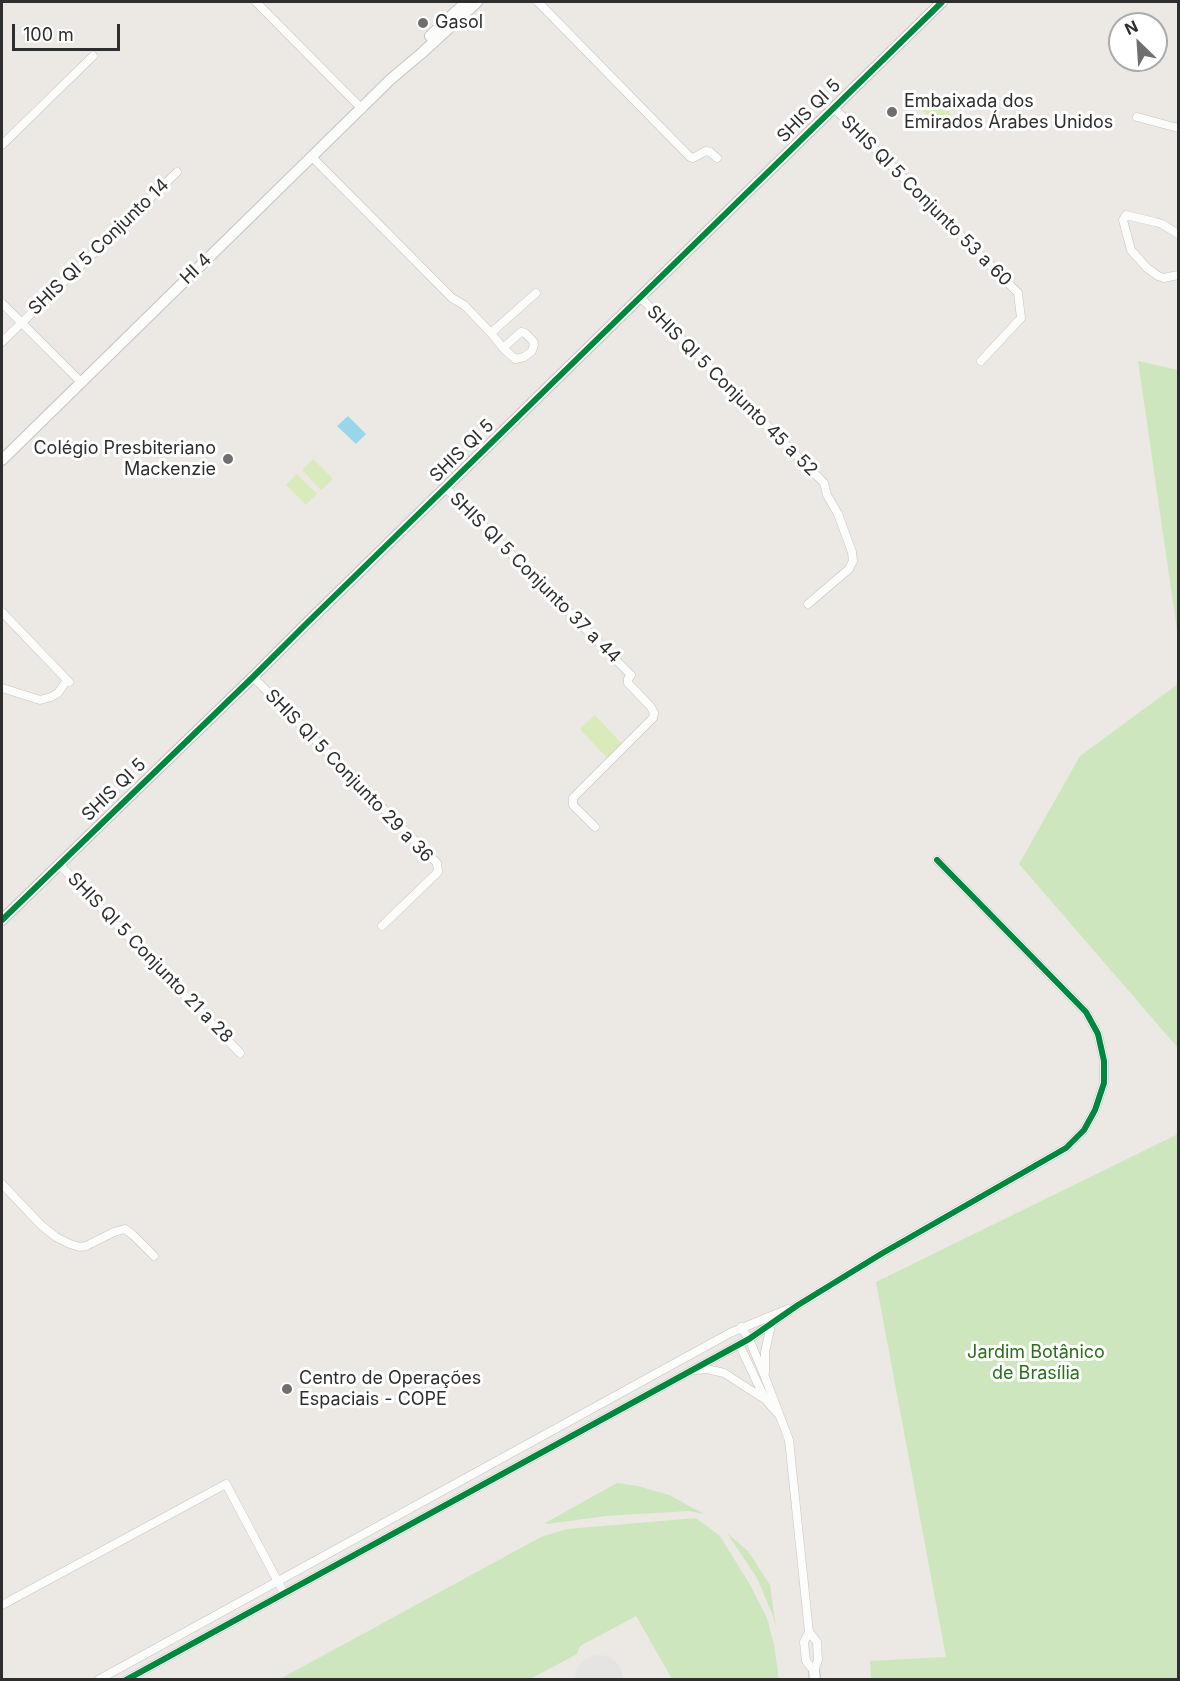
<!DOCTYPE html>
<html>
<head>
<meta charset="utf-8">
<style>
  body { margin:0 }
  #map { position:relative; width:1180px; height:1681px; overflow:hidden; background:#ece8e4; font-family:Inter,sans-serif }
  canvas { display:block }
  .frame { position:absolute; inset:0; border:3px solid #2e2e2e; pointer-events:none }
  .north { position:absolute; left:1108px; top:12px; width:60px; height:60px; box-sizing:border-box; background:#fff; border:2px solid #ababab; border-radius:50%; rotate:335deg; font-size:16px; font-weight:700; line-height:24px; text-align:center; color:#2e2e2e }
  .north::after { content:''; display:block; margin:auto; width:21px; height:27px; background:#706f6e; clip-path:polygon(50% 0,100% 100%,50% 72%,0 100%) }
  .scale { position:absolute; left:12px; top:24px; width:108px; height:27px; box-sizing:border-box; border:3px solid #2e2e2e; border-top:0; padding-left:8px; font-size:18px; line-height:21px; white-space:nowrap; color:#2e2e2e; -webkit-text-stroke:4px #fff; paint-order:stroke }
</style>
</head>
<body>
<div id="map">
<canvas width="1180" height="1681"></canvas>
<div class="frame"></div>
<div class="north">N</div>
<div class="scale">100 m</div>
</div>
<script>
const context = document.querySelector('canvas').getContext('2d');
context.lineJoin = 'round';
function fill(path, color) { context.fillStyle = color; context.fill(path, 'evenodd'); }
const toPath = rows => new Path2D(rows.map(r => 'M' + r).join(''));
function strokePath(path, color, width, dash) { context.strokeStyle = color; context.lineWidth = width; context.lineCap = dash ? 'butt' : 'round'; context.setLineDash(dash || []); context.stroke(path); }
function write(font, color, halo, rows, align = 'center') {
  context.font = font + ' Inter,sans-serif'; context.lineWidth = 6; context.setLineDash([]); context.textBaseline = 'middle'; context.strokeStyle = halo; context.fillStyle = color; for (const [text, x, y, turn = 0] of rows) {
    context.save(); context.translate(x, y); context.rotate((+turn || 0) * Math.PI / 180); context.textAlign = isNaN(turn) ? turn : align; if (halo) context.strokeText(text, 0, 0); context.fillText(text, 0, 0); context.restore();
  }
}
fill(toPath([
  [1138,361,1178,370,1178,637],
  [1178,684,1178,1048,1019,864,1080,756],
  [1178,1134,1178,1679,871,1679,870,1661,946,1657,876,1282],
  [617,1483,638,1486,669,1495,704,1514,689,1511,606,1516,547,1524,545,1523],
  [696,1518,720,1536,749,1583,767,1618,774,1645,779,1679,672,1679,636,1616,580,1646,577,1654,530,1679,280,1679,541,1537,567,1529],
  [727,1533,748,1551,770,1585,776,1628,773,1616,757,1578]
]), '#cee6be');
fill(toPath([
  [931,93,955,119,942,131,918,105],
  [313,459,333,479,321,490,302,470],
  [297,474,317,494,306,505,286,485],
  [595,715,622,744,607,758,580,729]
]), '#d9eabb');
fill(toPath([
  [348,416,366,434,356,444,337,426]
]), '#99d6ec');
strokePath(toPath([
  [599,1680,599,1679]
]), '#e6e4e2', 48);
const street = toPath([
  [256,2,362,109],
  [538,2,690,157,693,158,706,151,710,152,717,158],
  [834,108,1018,293,1021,318,981,361],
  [1137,117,1178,128],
  [2,145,93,56],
  [312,157,452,298,464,305,491,333],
  [1178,234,1162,224,1155,222,1126,215,1123,220,1131,250,1147,268,1158,276,1164,278,1178,275],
  [641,298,824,483,827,495,838,514,852,552,853,561,849,569,808,604],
  [2,303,81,382],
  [2,342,177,172],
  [503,348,515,359,524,357,532,351,534,345,533,341,525,333,521,332,503,348,491,333,536,293],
  [446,488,631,675,628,679,628,683,651,707,654,713,653,718,573,798,573,805,595,827],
  [2,612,69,682],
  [253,677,437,863,438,872,382,926],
  [2,688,40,700,51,697,58,693,67,680],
  [59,864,240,1053],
  [2,1184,42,1226,56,1237,70,1244,80,1247,86,1246,114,1232,125,1229,133,1235,154,1256],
  [741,1327,749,1339,765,1377,789,1440,809,1632,817,1642,818,1660,814,1671,806,1661,805,1652,804,1642,809,1632],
  [739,1344,765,1399,777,1413],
  [696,1370,707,1369,724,1373,763,1398],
  [765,1372,765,1352,771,1325],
  [2,1605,226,1484,284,1593],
  [98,1680,730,1333,788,1309],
  [126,1680,749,1339,798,1305,881,1254,1066,1148,1084,1130,1095,1110,1104,1083,1104,1061,1098,1034,1086,1012,937,860]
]);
const secondary = toPath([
  [430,36,466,2],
  [2,460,391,79,423,52,477,2],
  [2,920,253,677,306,624,942,2],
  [814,1671,815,1680]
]);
strokePath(street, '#c5c4c5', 9);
strokePath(secondary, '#c5c4c5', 12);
strokePath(street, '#fcfcfb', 8);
strokePath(secondary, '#fcfcfb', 10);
strokePath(toPath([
  [2,920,253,677,306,624,942,2],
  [126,1680,749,1339,798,1305,881,1254,1066,1148,1084,1130,1095,1110,1104,1083,1104,1061,1098,1034,1086,1012,937,860]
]), '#00873e', 6);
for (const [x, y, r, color] of [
  [423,23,6,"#706f6e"],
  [892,112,6,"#706f6e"],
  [228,459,6,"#706f6e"],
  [287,1389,6,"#706f6e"]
]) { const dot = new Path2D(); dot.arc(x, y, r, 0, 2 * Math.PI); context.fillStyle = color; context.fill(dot); strokePath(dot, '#fff', 2); }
write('18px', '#2e2e2e', '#fff', [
  ["Gasol",435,23],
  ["Embaixada dos",904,102],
  ["Emirados Árabes Unidos",904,123],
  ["Colégio Presbiteriano",216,449,"right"],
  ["Mackenzie",216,470,"right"],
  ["Centro de Operações",299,1379],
  ["Espaciais - COPE",299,1400]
], 'left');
write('18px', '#2e2e2e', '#fff', [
  ["SHIS QI 5",809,111,-45],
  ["SHIS QI 5 Conjunto 53 a 60",926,201,45],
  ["SHIS QI 5 Conjunto 14",99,247,-44],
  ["HI 4",196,269,-44],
  ["SHIS QI 5 Conjunto 45 a 52",732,391,45],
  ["SHIS QI 5",462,451,-44],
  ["SHIS QI 5 Conjunto 37 a 44",535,578,45],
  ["SHIS QI 5 Conjunto 29 a 36",349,776,46],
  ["SHIS QI 5",114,790,-44],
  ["SHIS QI 5 Conjunto 21 a 28",150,958,46]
]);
write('18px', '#2c6e1b', '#fff', [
  ["Jardim Botânico",1036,1353],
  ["de Brasília",1036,1374]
]);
</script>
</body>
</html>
